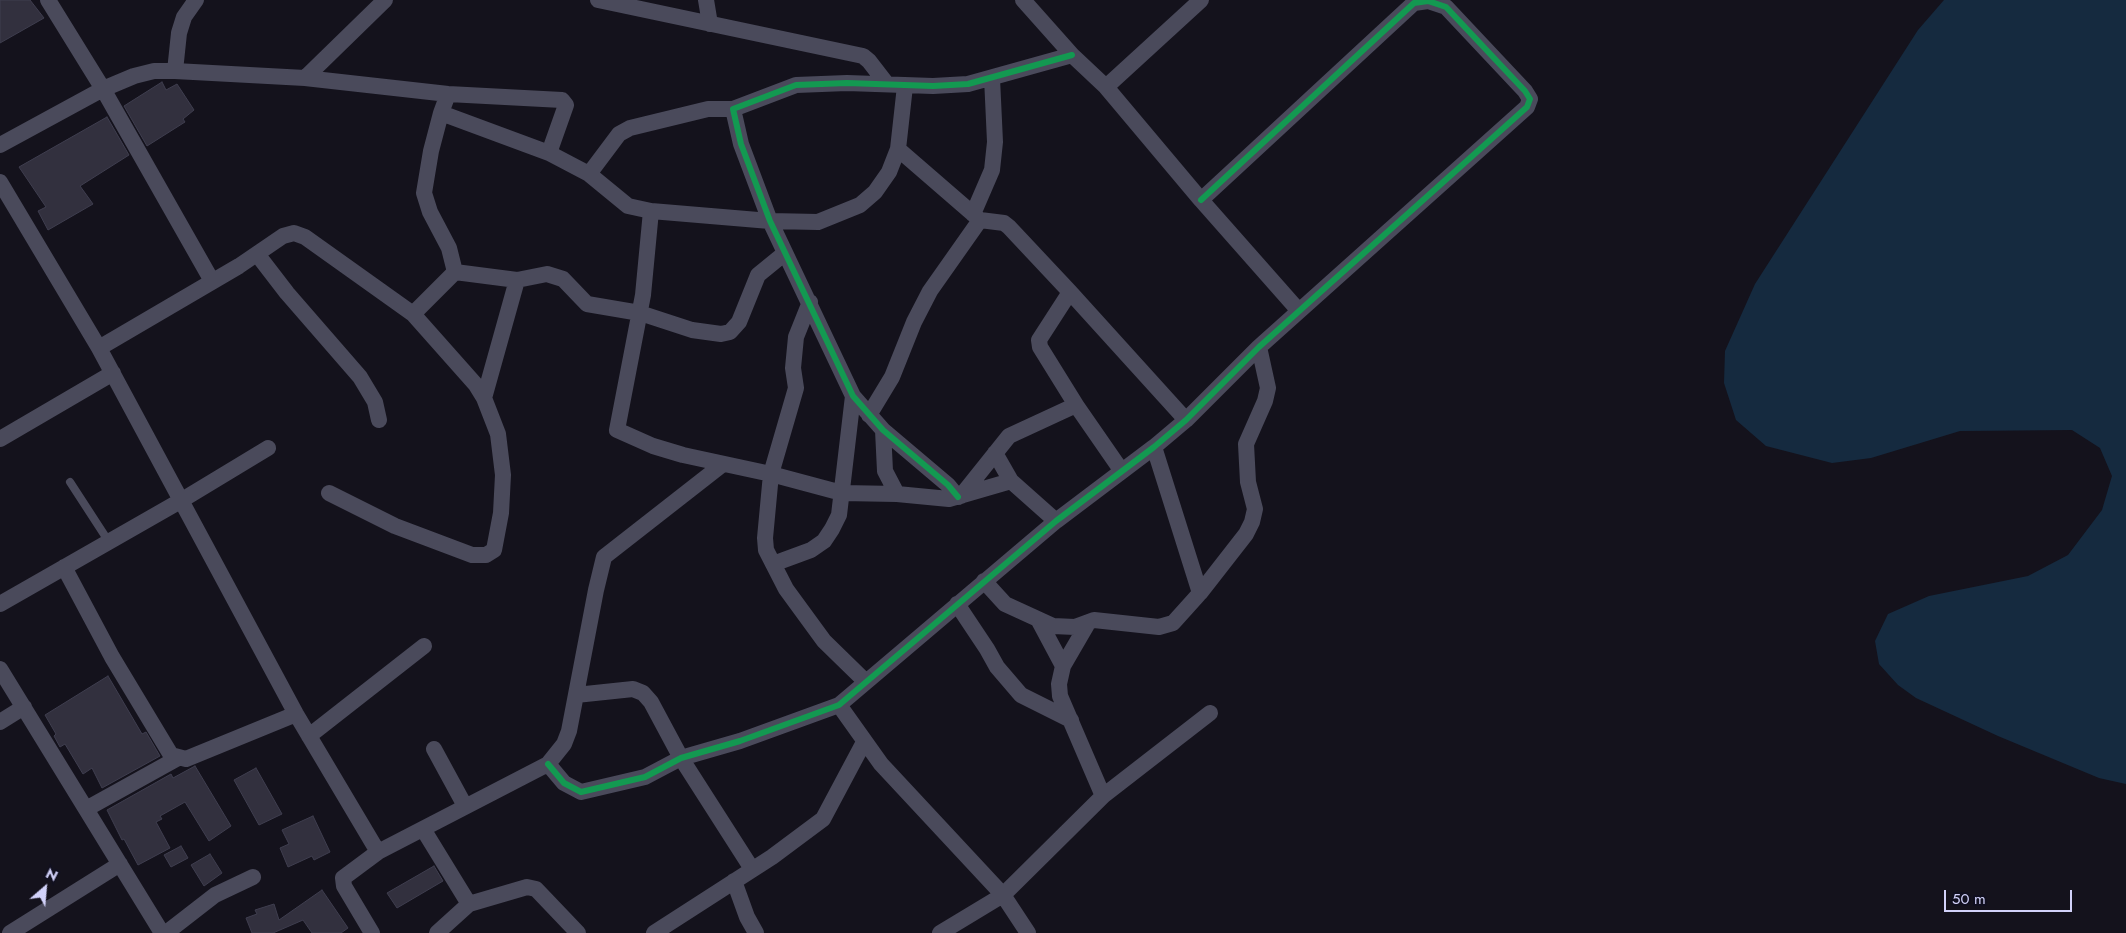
<!DOCTYPE html>
<html>
<head>
<meta charset="utf-8">
<style>
  body { margin:0 }
  #map { position:relative; width:2126px; height:933px; overflow:hidden; background:#14121c; font-family:Jost,sans-serif }
  canvas { display:block }
  .north { position:absolute; left:20px; top:863px; width:50px; height:50px; -webkit-text-stroke:4px #100f1f; paint-order:stroke; rotate:27deg; font-size:14px; font-weight:700; line-height:20px; text-align:center; color:#d2d2fa }
  .north::after { content:''; display:block; margin:auto; width:18px; height:22px; background:#d2d2fa; clip-path:polygon(50% 0,100% 100%,50% 72%,0 100%) }
  .scale { position:absolute; left:1944px; top:890px; width:128px; height:22px; box-sizing:border-box; border:2px solid #d2d2fa; border-top:0; padding-left:6px; font-size:15px; line-height:18px; white-space:nowrap; color:#d2d2fa; -webkit-text-stroke:4px #100f1f; paint-order:stroke }
</style>
</head>
<body>
<div id="map">
<canvas width="2126" height="933"></canvas>
<div class="north">N</div>
<div class="scale">50 m</div>
</div>
<script>
const context = document.querySelector('canvas').getContext('2d');
context.lineJoin = 'round';
function fill(path, color) { context.fillStyle = color; context.fill(path, 'evenodd'); }
const toPath = rows => new Path2D(rows.map(r => 'M' + r).join(''));
function strokePath(path, color, width, dash) { context.strokeStyle = color; context.lineWidth = width; context.lineCap = dash ? 'butt' : 'round'; context.setLineDash(dash || []); context.stroke(path); }
fill(toPath([
  [1944,0,2126,0,2126,784,2099,778,1998,736,1916,698,1898,685,1879,664,1875,641,1888,614,1929,596,2028,576,2068,555,2102,510,2112,476,2100,448,2072,430,1960,431,1871,458,1832,463,1766,446,1736,420,1724,383,1725,351,1755,284,1918,30]
]), '#152a3f');
const building = toPath([
  [0,0,30,0,44,18,0,43,0,0],
  [162,82,166,90,177,84,194,110,183,119,185,122,147,146,124,106,162,82],
  [107,117,129,155,80,186,93,204,48,230,38,211,46,207,19,167,107,117],
  [108,676,142,734,146,732,160,756,102,788,92,768,83,774,65,744,60,747,54,736,56,734,45,715,108,676],
  [195,766,231,826,209,841,185,802,160,816,162,819,156,822,170,848,138,865,124,839,122,840,107,810,171,774,173,778,195,766],
  [256,768,282,814,259,825,234,780,256,768],
  [313,816,330,852,314,860,312,856,288,867,280,848,289,844,282,830,313,816],
  [181,846,188,858,171,867,164,855,181,846],
  [210,854,222,873,204,886,191,865,210,854],
  [434,866,443,881,397,908,387,893,434,866],
  [322,890,348,928,341,933,312,933,303,920,273,933,252,933,246,918,257,914,255,910,274,904,279,920,322,890]
]);
fill(building, '#32303e');
strokePath(building, '#3f3e4f', 1);
strokePath(toPath([
  [70,482,109,542]
]), '#4a4a5b', 8);
strokePath(toPath([
  [48,0,103,89,212,281],
  [598,0,863,56,869,61,886,83],
  [706,0,710,24],
  [1023,0,1072,55,1106,87,1201,200,1299,311],
  [175,71,179,33,184,17,196,0],
  [305,78,385,0],
  [1106,87,1201,0],
  [448,94,441,113,549,153,589,174,628,206,651,211,770,221,818,222,860,205,875,192,889,172,898,149,905,86],
  [441,113,431,151,424,193,430,212,449,248,455,272],
  [0,145,103,89,134,76,154,71,175,71,305,78,448,94,562,100,566,105,549,153],
  [589,174,619,134,630,128,708,109,733,109],
  [0,182,99,348,296,714,378,852],
  [651,211,643,295,617,430,653,446,683,455,771,474,842,493,897,494,949,499,1011,481,1056,521],
  [973,214,992,170,995,142,992,78],
  [980,220,1004,223,1009,227,1070,292,1186,420],
  [257,254,287,293,360,377,375,402,379,420],
  [455,272,517,280,547,274,563,279,587,304,640,313,692,330,721,334,730,332,739,322,758,275,785,253],
  [1070,292,1039,340,1040,347,1076,405],
  [810,302,796,337,793,368,796,388,771,474,765,538,766,550,786,589,824,641,866,682],
  [99,348,239,266,283,236,294,233,305,237,413,314,455,272],
  [484,398,517,280],
  [869,415,892,377,914,322,930,291,980,220,898,149],
  [883,430,885,471,897,494],
  [0,439,113,373],
  [1154,447,1200,593],
  [995,453,1011,481],
  [329,493,395,526,472,555,486,555,494,550,501,513,503,475,498,434,484,398,476,385,413,314],
  [961,496,1009,436,1076,405,1121,470],
  [958,497,948,485,883,430,853,396,770,221,741,144,733,109,796,85,847,83,933,86,968,84,1072,55],
  [773,564,811,550,824,541,832,529,839,515,853,396],
  [64,567,112,657,171,755,186,759,296,714],
  [984,581,1005,604,1053,626,1075,627,1094,620,1159,627,1173,623,1200,593,1246,534,1252,522,1255,509,1248,482,1246,444,1265,401,1268,388,1259,347],
  [0,604,182,500,268,448],
  [957,604,987,649,997,667,1021,695,1071,720],
  [1039,621,1063,666],
  [1088,623,1063,666,1059,684,1060,696,1103,796],
  [0,669,162,933],
  [576,695,633,689,643,693,651,702,681,758,752,869],
  [839,705,881,764,1003,895,1028,933],
  [0,722,24,707],
  [309,736,424,646],
  [434,749,465,806],
  [548,764,564,783,581,792,645,777,681,758,740,741,839,705,1056,521,1154,447,1186,420,1259,347,1527,107,1530,99,1525,91,1446,7,1428,1,1414,3,1201,200],
  [86,809,178,758],
  [423,829,469,904],
  [734,881,747,917,756,933],
  [10,933,120,864],
  [166,933,215,895,253,877],
  [372,933,344,886,343,878,378,852,548,764,564,744,569,731,596,590,604,557,723,464],
  [437,933,469,904,527,887,536,889,578,933],
  [654,933,772,857,823,819,864,742],
  [940,933,1003,895,1103,796,1210,713]
]), '#4a4a5b', 16);
strokePath(toPath([
  [958,497,948,485,883,430,853,396,770,221,741,144,733,109,796,85,847,83,933,86,968,84,1072,55],
  [548,764,564,783,581,792,645,777,681,758,740,741,839,705,1056,521,1154,447,1186,420,1259,347,1527,107,1530,99,1525,91,1446,7,1428,1,1414,3,1201,200]
]), '#139951', 6);
</script>
</body>
</html>
